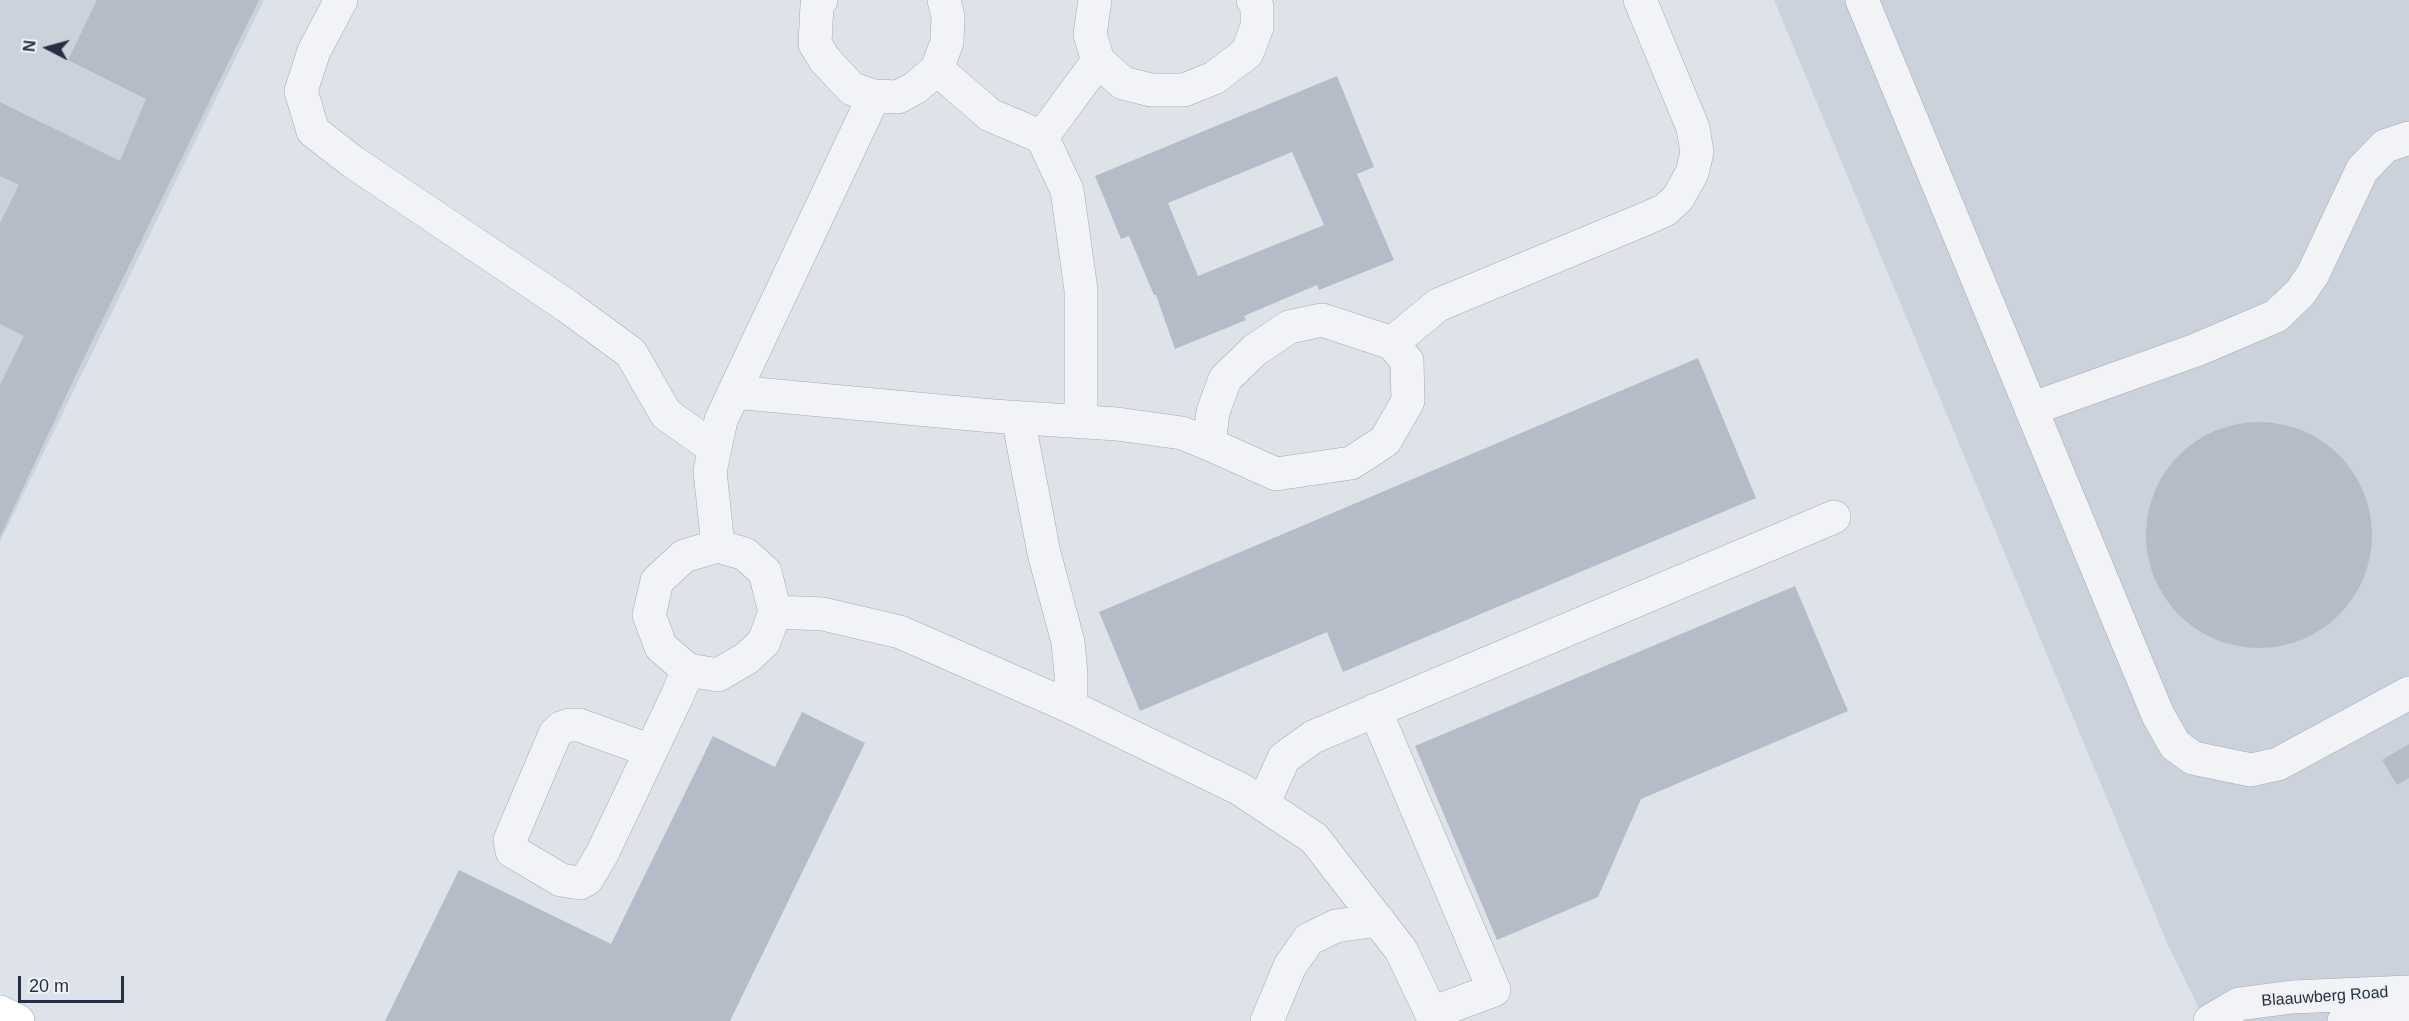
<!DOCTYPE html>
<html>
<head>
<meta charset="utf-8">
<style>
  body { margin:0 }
  #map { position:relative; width:2409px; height:1021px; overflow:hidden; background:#dee3e9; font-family:Arial,sans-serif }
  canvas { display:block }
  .north { position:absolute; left:18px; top:18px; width:60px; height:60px; -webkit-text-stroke:4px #eef2f7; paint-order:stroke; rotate:276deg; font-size:16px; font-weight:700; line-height:24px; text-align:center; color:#263042 }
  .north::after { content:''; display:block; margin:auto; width:21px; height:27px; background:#263042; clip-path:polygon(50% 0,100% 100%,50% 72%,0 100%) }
  .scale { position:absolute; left:18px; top:976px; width:106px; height:27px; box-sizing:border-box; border:3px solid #263042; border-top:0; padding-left:8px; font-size:18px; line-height:21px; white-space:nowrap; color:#263042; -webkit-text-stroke:4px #eef2f7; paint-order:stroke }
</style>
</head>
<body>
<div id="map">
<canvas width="2409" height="1021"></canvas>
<div class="north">N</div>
<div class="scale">20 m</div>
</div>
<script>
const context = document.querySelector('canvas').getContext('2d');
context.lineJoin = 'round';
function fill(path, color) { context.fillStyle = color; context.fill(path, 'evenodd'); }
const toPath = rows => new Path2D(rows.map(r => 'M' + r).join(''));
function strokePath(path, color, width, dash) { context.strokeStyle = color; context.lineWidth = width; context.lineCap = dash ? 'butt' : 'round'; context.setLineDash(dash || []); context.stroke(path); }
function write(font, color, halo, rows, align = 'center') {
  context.font = font + ' Arial,sans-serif'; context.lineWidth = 4.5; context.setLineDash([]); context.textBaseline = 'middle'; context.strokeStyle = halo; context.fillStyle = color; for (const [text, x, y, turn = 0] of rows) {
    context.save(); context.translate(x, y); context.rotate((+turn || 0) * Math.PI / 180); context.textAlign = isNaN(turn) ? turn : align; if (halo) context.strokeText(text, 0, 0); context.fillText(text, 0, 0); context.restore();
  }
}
fill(toPath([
  [0,0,264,0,0,542],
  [1774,0,2409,0,2409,1021,2205,1021,2168,945]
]), '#ccd2dc');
fill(toPath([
  [97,0,259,0,81,364,0,537,0,385,24,336,0,324,0,223,19,185,0,176,0,102,120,161,146,99,68,60],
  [1337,76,1374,167,1357,174,1394,260,1319,290,1317,285,1244,316,1246,320,1175,349,1156,295,1154,295,1129,236,1121,239,1095,176],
  [1292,152,1324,225,1198,276,1168,203],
  [1698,358,1756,498,1343,672,1327,632,1140,711,1099,612],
  '2146 535a113 113 0 1 1 226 0a113 113 0 1 1-226 0Z',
  [1795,586,1848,711,1641,799,1598,897,1497,940,1415,746],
  [802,712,865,743,730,1021,385,1021,459,870,611,944,713,736,775,767],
  [2409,744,2409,778,2397,785,2382,760]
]), '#b5bcc7');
const minor = toPath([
  [341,0,314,51,301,91,313,131,353,162,567,306,631,353,666,414,715,449],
  [821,0,817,5,815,44,825,60,852,89,874,96,898,97,915,88,937,69,947,42,948,16,944,0],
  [1095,0,1090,34,1098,61,1123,83,1151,90,1184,90,1214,78,1247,53,1257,27,1257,7,1253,0],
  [1862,0,2158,715,2175,745,2193,758,2251,770,2278,764,2409,693],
  [937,69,990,115,1042,137,1067,190,1081,290,1081,422],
  [1042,137,1098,61],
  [1322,320,1392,343,1407,361,1408,401,1385,441,1351,463,1276,474,1209,444,1213,412,1225,379,1255,350,1289,327,1322,320],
  [1392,343,1438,305,1645,219,1665,210,1678,198,1692,173,1697,152,1693,128,1640,0],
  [734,392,993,416,1117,424,1182,433,1209,444],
  [2031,409,2196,350,2276,316,2300,293,2313,274,2362,170,2385,146,2409,138],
  [1018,418,1044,553,1068,642,1071,674,1071,707],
  [718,546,710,471,721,420,874,96],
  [718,546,745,554,765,572,775,612,764,642,747,658,718,675,688,670,661,647,649,615,657,581,684,556,718,546],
  [775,612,823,614,900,632,1071,707,1240,789,1314,838,1401,950,1435,1021],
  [1375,710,1494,990,1432,1013],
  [651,751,579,725,570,725,561,728,555,734,510,840,512,851,561,880,580,883,587,879,602,854,677,696,688,670],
  [1263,804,1284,758,1313,737,1834,517],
  [1267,1021,1290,966,1309,939,1336,926,1378,920],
  [2210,1021,2239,1004,2292,997,2409,992],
  [2344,1021,2409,1014]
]);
const major = toPath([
  [0,1012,18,1021]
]);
strokePath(minor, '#a3aab4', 34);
strokePath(major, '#9ca7b6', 34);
strokePath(minor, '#f1f3f7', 33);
strokePath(major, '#fff', 33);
write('16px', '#263042', '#eef2f7', [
  ["Blaauwberg Road",2325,997,-4]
]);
</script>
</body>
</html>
